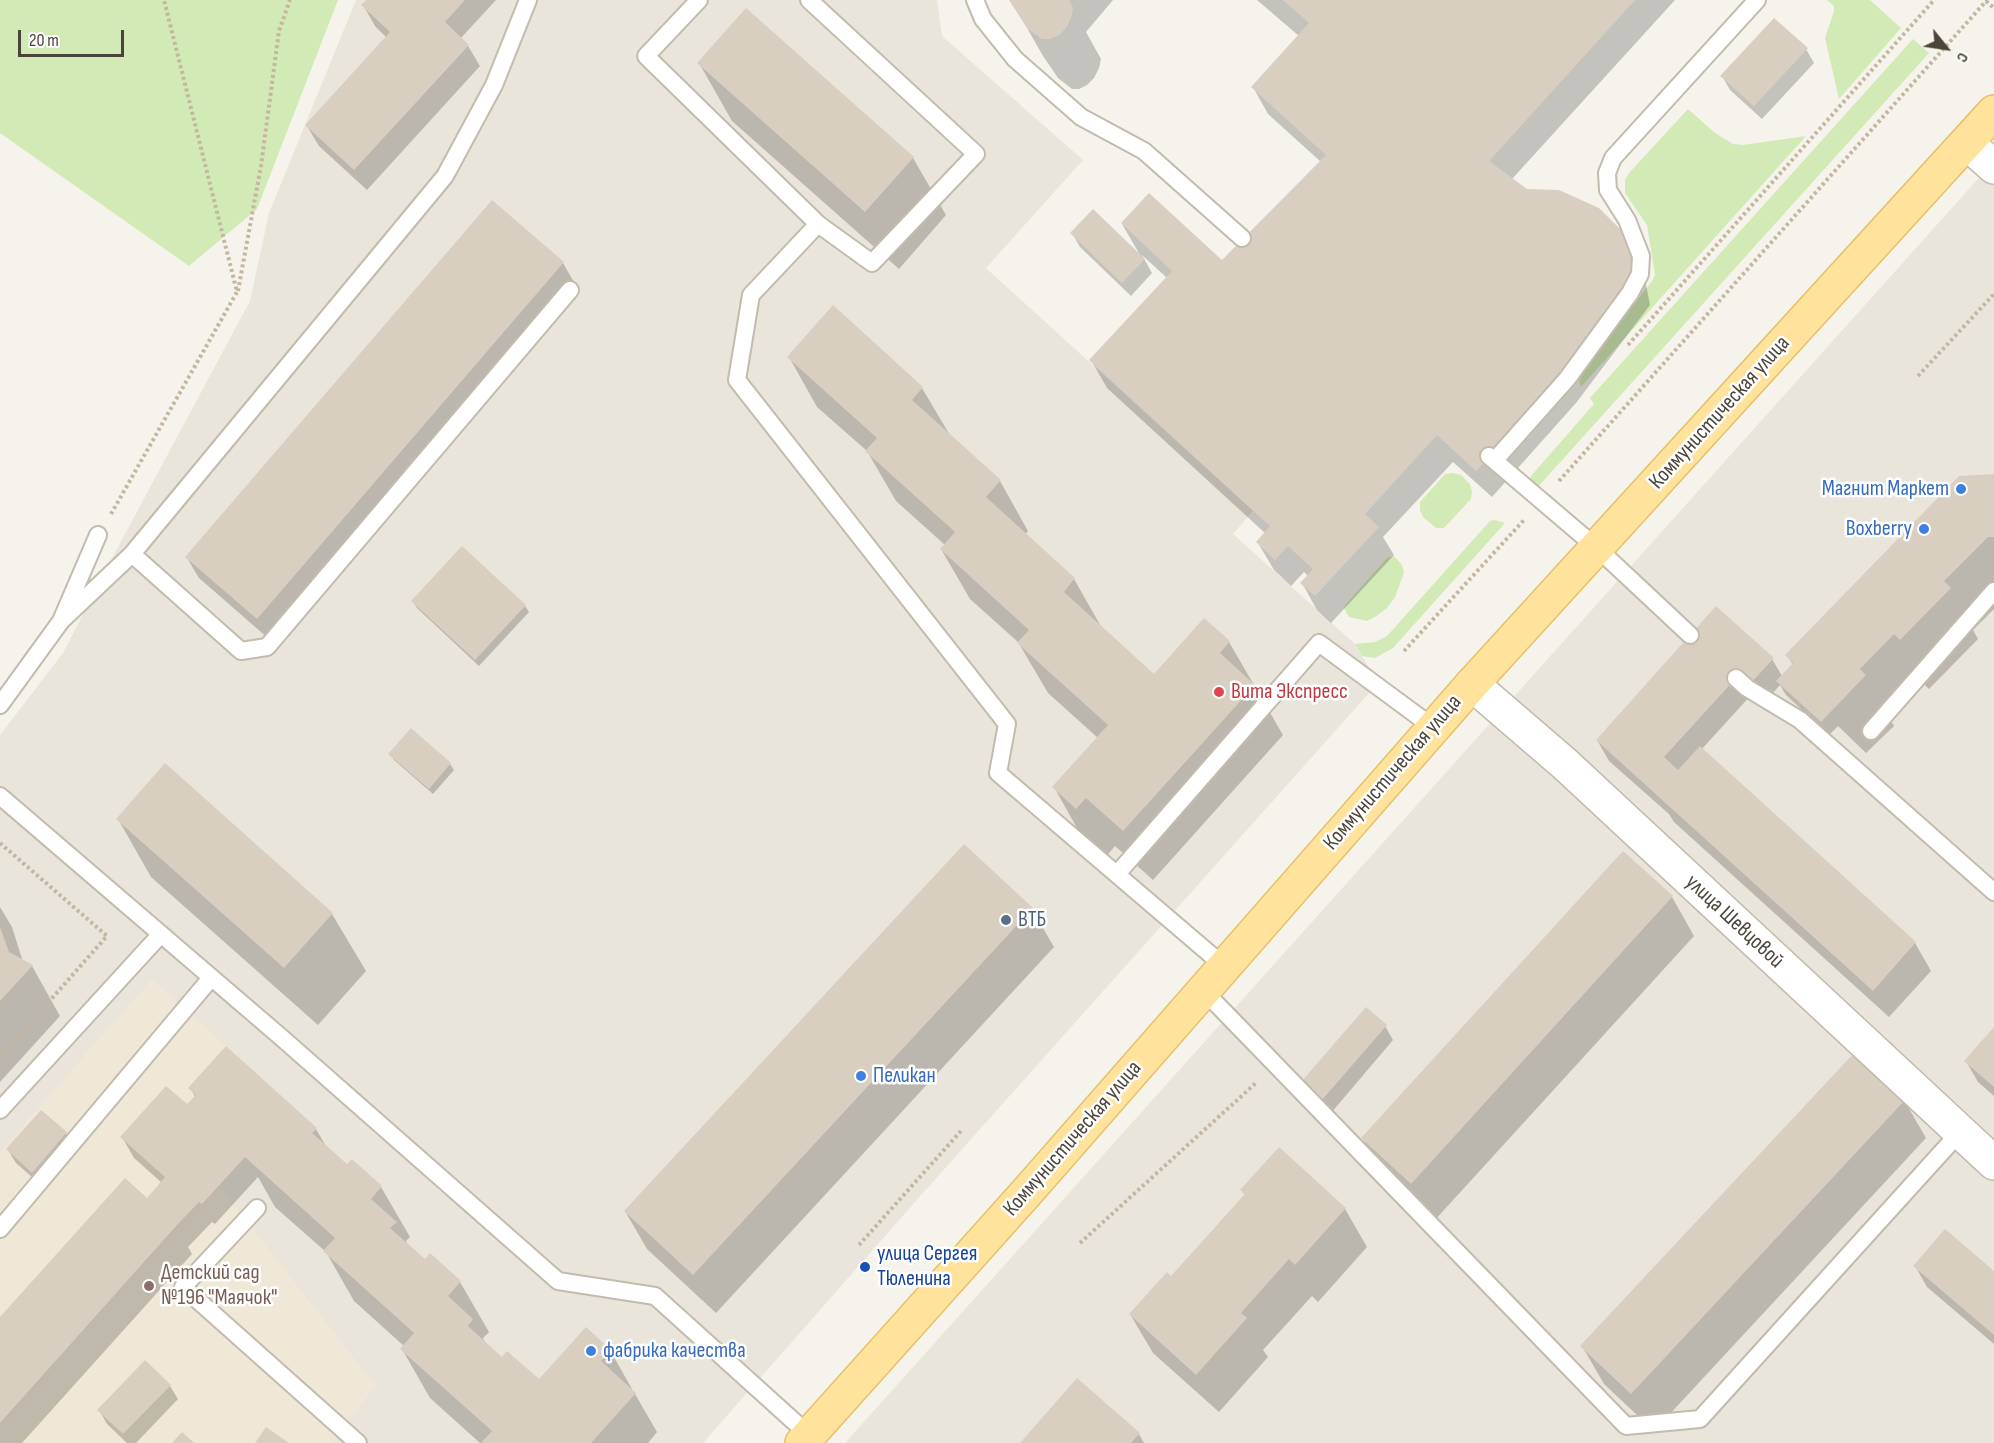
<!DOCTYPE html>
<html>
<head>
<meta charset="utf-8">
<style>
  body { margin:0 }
  #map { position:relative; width:1994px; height:1443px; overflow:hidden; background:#f6f3ec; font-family:"Sofia Sans Condensed",sans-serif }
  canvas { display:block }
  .north { position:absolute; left:1916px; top:18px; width:60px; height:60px; -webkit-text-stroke:4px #fff; paint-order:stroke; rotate:120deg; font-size:16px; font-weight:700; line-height:24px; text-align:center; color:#4b4439 }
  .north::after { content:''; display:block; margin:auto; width:21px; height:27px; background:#4b4439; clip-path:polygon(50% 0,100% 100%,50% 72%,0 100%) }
  .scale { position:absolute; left:18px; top:30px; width:106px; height:27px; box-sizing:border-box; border:3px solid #4b4439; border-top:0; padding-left:8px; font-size:18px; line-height:21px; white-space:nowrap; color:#4b4439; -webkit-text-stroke:4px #fff; paint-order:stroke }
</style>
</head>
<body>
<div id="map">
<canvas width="1994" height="1443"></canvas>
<div class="north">С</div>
<div class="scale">20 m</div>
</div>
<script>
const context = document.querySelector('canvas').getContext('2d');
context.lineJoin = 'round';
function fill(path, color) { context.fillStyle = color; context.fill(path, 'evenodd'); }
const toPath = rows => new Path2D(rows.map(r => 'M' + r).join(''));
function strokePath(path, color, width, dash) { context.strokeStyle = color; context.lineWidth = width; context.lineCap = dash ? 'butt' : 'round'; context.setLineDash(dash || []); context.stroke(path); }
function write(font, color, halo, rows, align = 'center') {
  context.font = font + ' "Sofia Sans Condensed",sans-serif'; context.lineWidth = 5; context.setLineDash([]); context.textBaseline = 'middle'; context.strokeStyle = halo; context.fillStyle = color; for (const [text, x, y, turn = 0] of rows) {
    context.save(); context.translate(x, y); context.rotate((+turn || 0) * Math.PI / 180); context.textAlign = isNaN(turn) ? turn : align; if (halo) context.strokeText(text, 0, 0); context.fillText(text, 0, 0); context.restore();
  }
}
fill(toPath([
  [356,0,937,0,942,36,1083,160,986,268,1253,511,1233,534,1355,644,1378,683,915,1202,703,1443,0,1443,0,735,63,653,118,547,250,301,269,213],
  [1994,161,1994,1443,845,1443]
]), '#eae5da');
fill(toPath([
  [152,979,292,1105,219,1186,376,1386,331,1443,0,1443,0,1151]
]), '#efe8d6');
fill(toPath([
  [0,0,338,0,257,209,189,266,0,133],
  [1827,0,1870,0,1901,28,1839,99,1825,38,1834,11,1834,6],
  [1913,39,1929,53,1536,489,1530,481,1531,476,1594,404,1590,398],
  [1688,109,1715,133,1733,144,1743,145,1806,136,1581,387,1579,381,1586,365,1652,281,1655,275,1647,225,1625,193,1625,180,1629,173],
  [1453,473,1461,475,1470,484,1472,492,1471,499,1444,528,1436,528,1423,517,1420,510,1420,502,1445,474],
  [1495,520,1505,523,1393,648,1375,658,1362,656,1355,644,1375,642,1387,636,1490,521],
  [1394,556,1402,565,1404,573,1395,597,1387,608,1375,617,1367,621,1349,617,1344,608,1346,604,1387,558]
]), '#d2eab5');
fill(toPath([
  [368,0,496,0,460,39,468,46,480,66,367,190,319,146,307,126,387,38,375,26,363,5],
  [1011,0,1113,0,1086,32,1101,59,1099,68,1094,78,1087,85,1079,89,1072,89,1058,78,1043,56],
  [1257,0,1675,0,1512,179,1526,190,1598,209,1642,264,1650,305,1576,403,1492,497,1453,462,1383,537,1394,555,1331,623,1317,610,1302,583,1308,576,1304,572,1291,586,1274,570,1258,543,1266,534,1107,388,1091,360,1167,278,1142,255,1152,273,1131,296,1080,247,1072,233,1140,255,1122,224,1222,262,1321,162,1268,114,1253,87,1299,36],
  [1806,49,1814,63,1762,119,1730,90,1722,76],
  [699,63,913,158,946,215,899,269,732,121],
  [563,263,575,284,269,639,199,578,187,558],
  [789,357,922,388,951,437,1000,481,1028,531,1025,535,1074,579,1103,630,1154,676,1229,642,1283,735,1153,880,1115,846,1105,858,1082,837,1054,787,1098,738,1048,693,1018,642,970,599,941,549,945,545,896,501,867,451,817,407],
  [1994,475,1994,609,1973,630,1978,639,1929,689,1923,683,1889,717,1894,726,1866,753,1838,726,1829,735,1786,695,1780,685,1763,704,1752,694,1701,750,1915,943,1931,971,1889,1017,1674,822,1669,814,1609,761,1597,740,1772,659,1782,676,1793,665,1787,655],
  [413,601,525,606,529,612,479,666,417,608],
  [390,754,450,764,454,770,433,794,394,760],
  [118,819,332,914,366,971,318,1025,151,877],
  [964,846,1032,909,1054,947,716,1313,647,1249,625,1211],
  [1624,853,1672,897,1694,936,1434,1221,1385,1177,1363,1139],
  [0,907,12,927,23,962,32,966,60,1016,0,1082],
  [1385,1026,1393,1040,1331,1113,1311,1096],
  [1994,1029,1994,1096,1978,1082,1966,1061],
  [190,1088,316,1129,327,1148,347,1166,352,1161,381,1187,410,1237,406,1241,410,1248,425,1261,430,1255,460,1282,489,1332,483,1338,486,1344,503,1359,537,1380,610,1350,632,1389,631,1390,635,1394,657,1432,648,1443,480,1443,430,1398,402,1349,404,1346,354,1301,326,1252,275,1207,258,1177,215,1224,212,1222,188,1247,192,1254,22,1443,0,1443,0,1320,152,1204,162,1183,134,1158,122,1137,187,1106,196,1098],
  [1904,1100,1926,1138,1654,1431,1604,1384,1582,1346],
  [41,1112,66,1133,74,1147,41,1185,16,1163,8,1150],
  [1242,1190,1345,1209,1367,1247,1318,1302,1312,1296,1263,1350,1268,1357,1219,1412,1153,1353,1130,1314,1171,1278,1246,1196],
  [1915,1266,1994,1273,1994,1344,1927,1287],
  [170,1386,178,1399,136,1443,127,1443,107,1424,99,1410],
  [1139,1434,1144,1443,1022,1443]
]), '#0003');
fill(toPath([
  [366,0,465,0,445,22,469,45,354,170,305,125,390,32,361,5],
  [1009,0,1069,0,1073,8,1071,18,1066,28,1059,35,1050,39,1042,39,1027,28],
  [1283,0,1635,0,1489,161,1527,189,1559,190,1599,208,1627,236,1635,277,1561,376,1476,471,1437,435,1365,514,1379,527,1315,596,1300,583,1313,569,1288,546,1275,560,1256,542,1270,526,1089,360,1172,271,1121,223,1149,193,1222,260,1326,155,1251,87,1309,23],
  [746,8,914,157,865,212,697,63],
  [1774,18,1808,48,1754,106,1720,76],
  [492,200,564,262,257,619,185,557],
  [1093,209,1145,259,1122,283,1070,233],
  [833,305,923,387,912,400,1001,480,986,497,1075,578,1064,592,1154,674,1204,618,1230,641,1220,653,1255,685,1123,831,1086,798,1076,809,1052,787,1108,725,1017,643,1029,630,940,549,955,532,865,451,877,438,787,357],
  [1994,474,1994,537,1988,537,1944,581,1951,588,1900,640,1894,634,1860,669,1866,675,1821,722,1776,681,1793,663,1785,655,1959,476],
  [462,546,526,605,475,660,411,601],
  [1716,606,1774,658,1750,684,1736,678,1664,757,1678,770,1700,746,1916,942,1873,991,1596,740],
  [411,728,451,763,429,789,388,754],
  [165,763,333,913,284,968,116,819],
  [964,844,1033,908,693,1275,624,1211],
  [1623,851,1673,896,1411,1184,1361,1138],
  [0,927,9,952,33,965,0,1001],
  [1366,1007,1387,1025,1322,1100,1301,1082],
  [1994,1027,1994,1087,1964,1061],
  [226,1046,317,1128,312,1133,347,1164,352,1159,382,1186,371,1199,397,1222,390,1228,425,1259,430,1253,461,1281,448,1296,473,1319,468,1326,502,1357,507,1351,539,1379,586,1327,611,1350,601,1361,636,1393,591,1443,481,1443,492,1431,400,1349,414,1333,323,1251,335,1238,245,1157,202,1204,199,1202,177,1225,0,1423,0,1317,125,1178,147,1198,165,1177,120,1137,166,1086,187,1104,196,1095,188,1088],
  [1855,1052,1906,1099,1631,1394,1580,1346],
  [41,1110,67,1132,32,1173,6,1149],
  [1279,1147,1346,1208,1295,1265,1289,1259,1241,1313,1247,1318,1196,1375,1129,1314,1167,1272,1171,1276,1245,1194,1240,1190],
  [1945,1229,1994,1271,1994,1335,1913,1266],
  [145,1360,171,1385,123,1434,97,1410],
  [1077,1378,1140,1433,1131,1443,1020,1443],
  [266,1427,289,1443,255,1443],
  [182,1432,194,1443,172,1443]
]), '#d8cfc1');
const service = toPath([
  [699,0,646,56,818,224,872,263,976,154,809,0],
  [975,0,983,19,1015,59,1081,117,1144,151,1242,238],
  [818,224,751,295,737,380,1007,724,998,773,1224,966],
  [1489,456,1597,548,1690,635],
  [1495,460,1567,379,1630,293,1640,274,1641,256,1627,220,1608,190,1607,173,1613,158,1757,0],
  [132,554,445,176,494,85,528,0],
  [61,621,132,554,241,651,267,647,570,290],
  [1736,678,1747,688,1800,720,1994,892],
  [0,705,61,621,98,535],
  [1871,731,1994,591],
  [0,796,282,1038,558,1281,655,1296,809,1435],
  [1117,874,1319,643,1434,728],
  [1203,990,1626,1426,1700,1419,1960,1132],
  [0,1110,161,934],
  [257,1208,183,1287,358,1443],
  [0,1229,211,978]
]);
const minor = toPath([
  [1967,143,1994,167],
  [1472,684,1565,764,1994,1163]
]);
const primary = toPath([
  [802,1443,1027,1192,1472,684,1994,112]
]);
strokePath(service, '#c2bbae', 20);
strokePath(minor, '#c2bbae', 36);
strokePath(primary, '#e6c16a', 36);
strokePath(toPath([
  [1986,1,1994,8],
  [238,291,261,166,279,31,290,0],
  [1628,345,1934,0],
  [1918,376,1994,294],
  [1559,481,1987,0],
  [111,514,237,292,164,0],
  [1404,651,1524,520],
  [0,843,107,936,0,1057],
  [1080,1243,1257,1082],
  [859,1245,961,1131]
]), '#c4b79f', 4, [3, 3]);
strokePath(service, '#fff', 16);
strokePath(minor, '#fff', 33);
strokePath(primary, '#ffe39c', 33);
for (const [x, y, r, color] of [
  [1961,489,6,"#3f7fe0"],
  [1924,529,6,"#3f7fe0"],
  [1219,692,6,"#e0444e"],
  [1006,920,6,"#5c6f8a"],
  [861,1076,6,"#3f7fe0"],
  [865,1267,6,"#1a4fb4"],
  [149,1286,6,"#8d6e63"],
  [591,1351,6,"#3f7fe0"]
]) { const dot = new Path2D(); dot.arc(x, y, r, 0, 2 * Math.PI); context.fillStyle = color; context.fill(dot); strokePath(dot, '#fff', 2); }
write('22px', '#4b4439', '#fff', [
  ["Коммунистическая улица",1720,413,-48],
  ["Коммунистическая улица",1393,773,-49],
  ["улица Шевцовой",1734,922,43],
  ["Коммунистическая улица",1073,1139,-49]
]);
write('22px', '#366cbe', '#fff', [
  ["Магнит Маркет",1949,489],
  ["Boxberry",1912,529],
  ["Пеликан",873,1076,"left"],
  ["фабрика качества",603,1351,"left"]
], 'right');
write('22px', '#be3a42', '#fff', [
  ["Вита Экспресс",1231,692]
], 'left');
write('22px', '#4e5e75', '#fff', [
  ["ВТБ",1018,920]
], 'left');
write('22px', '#164399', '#fff', [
  ["улица Сергея",877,1254],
  ["Тюленина",877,1279]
], 'left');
write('22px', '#785e54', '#fff', [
  ["Детский сад",161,1273],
  ["№196 \"Маячок\"",161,1298]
], 'left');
</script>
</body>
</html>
